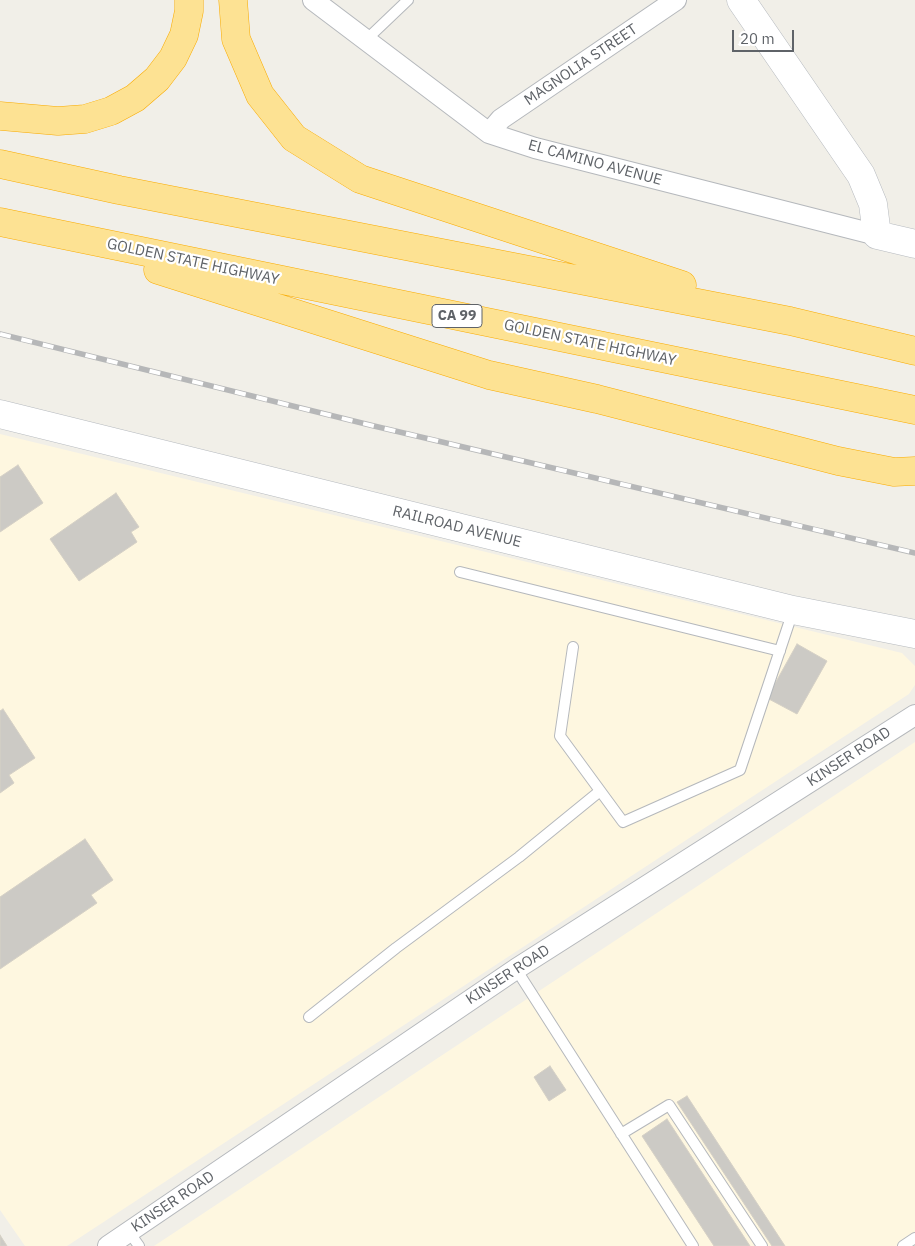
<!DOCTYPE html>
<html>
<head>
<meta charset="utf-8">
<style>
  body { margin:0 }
  #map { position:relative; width:915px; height:1246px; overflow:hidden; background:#f1efe8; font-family:"IBM Plex Sans",sans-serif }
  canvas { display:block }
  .scale { position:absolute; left:732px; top:30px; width:62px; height:22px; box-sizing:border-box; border:2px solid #5f6368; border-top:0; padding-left:6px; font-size:15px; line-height:18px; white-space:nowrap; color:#5f6368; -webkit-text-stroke:4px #fff; paint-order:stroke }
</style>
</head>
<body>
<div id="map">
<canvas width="915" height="1246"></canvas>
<div class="scale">20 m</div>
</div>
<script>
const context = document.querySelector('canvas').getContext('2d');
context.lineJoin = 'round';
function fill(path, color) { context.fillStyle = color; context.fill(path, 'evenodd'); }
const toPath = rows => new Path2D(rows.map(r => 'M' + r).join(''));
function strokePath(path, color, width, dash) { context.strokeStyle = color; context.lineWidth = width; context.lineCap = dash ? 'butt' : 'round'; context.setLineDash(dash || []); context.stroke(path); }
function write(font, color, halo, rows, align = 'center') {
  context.font = font + ' "IBM Plex Sans",sans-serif'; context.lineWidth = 4.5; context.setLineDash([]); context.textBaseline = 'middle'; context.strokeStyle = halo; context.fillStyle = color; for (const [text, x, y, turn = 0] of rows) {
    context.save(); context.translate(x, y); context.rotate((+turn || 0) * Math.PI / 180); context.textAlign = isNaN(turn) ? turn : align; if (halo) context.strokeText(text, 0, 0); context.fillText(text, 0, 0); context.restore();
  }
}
fill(toPath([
  [0,434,902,653,915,666,915,685,909,694,67,1246,25,1246,0,1210],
  [915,742,915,1246,154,1246]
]), '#fef7e0');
const building = toPath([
  [18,465,43,503,0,532,0,477,18,465],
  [116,493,139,527,131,532,137,542,79,581,50,539,116,493],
  [797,644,827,661,797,714,767,698,797,644],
  [3,709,35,758,9,775,14,783,0,793,0,711,3,709],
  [85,839,113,880,91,895,97,903,0,969,0,897,85,839],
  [550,1066,566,1090,549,1101,534,1077,550,1066],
  [687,1096,785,1246,772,1246,677,1102,687,1096],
  [667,1119,750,1246,714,1246,642,1136,667,1119],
  [0,1235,7,1246,0,1246,0,1235]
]);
fill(building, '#cccac5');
strokePath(building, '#d6d1c6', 1);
const lane = toPath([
  [366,40,408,0],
  [460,572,780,651],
  [573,647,560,736,623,822,740,770,793,611],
  [516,969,693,1246],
  [309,1017,396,948,519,857,600,791],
  [621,1134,669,1105,762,1246],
  [129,1232,139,1246],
  [903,1246,915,1238]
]);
const street = toPath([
  [313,0,489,133,535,148,877,235],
  [489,133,501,119,676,0],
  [108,1246,516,969,915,715]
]);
const secondary = toPath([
  [741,0,861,175,873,204,877,235,915,244],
  [0,414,793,610,915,634]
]);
const highway = toPath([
  [233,0,236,39,260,95,294,138,360,179,682,285],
  [0,116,58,121,85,119,111,111,135,98,157,79,173,58,184,35,189,11,189,0],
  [0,164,119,190,790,321,915,351],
  [0,222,915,410],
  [158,270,489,375,597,399,838,461,894,472,915,471]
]);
strokePath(lane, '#b5b8bc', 12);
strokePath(street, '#b5b8bc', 22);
strokePath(secondary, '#b6babf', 29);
strokePath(highway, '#f9ab00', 29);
strokePath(lane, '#fff', 10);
strokePath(street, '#fff', 20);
strokePath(secondary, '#fff', 28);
strokePath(highway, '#fde293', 28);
const rail = toPath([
  [0,334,374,426,915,553]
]);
strokePath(rail, '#b6b7b8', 5.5);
strokePath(rail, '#fff', 4, [11]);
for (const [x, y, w] of [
  [457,316,50]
]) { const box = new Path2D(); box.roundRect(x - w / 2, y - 11.5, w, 23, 4); context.fillStyle = '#fff'; context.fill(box); strokePath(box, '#5f6368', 1); }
write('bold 14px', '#5f6368', null, [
  ["CA 99",457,316]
]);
write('15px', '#5f6368', '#fff', [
  ["MAGNOLIA STREET",581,65,-34],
  ["EL CAMINO AVENUE",595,163,15],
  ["GOLDEN STATE HIGHWAY",193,262,12],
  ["GOLDEN STATE HIGHWAY",590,343,12],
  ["RAILROAD AVENUE",457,527,14],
  ["KINSER ROAD",849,757,-33],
  ["KINSER ROAD",508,975,-33],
  ["KINSER ROAD",173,1202,-34]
]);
</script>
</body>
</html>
